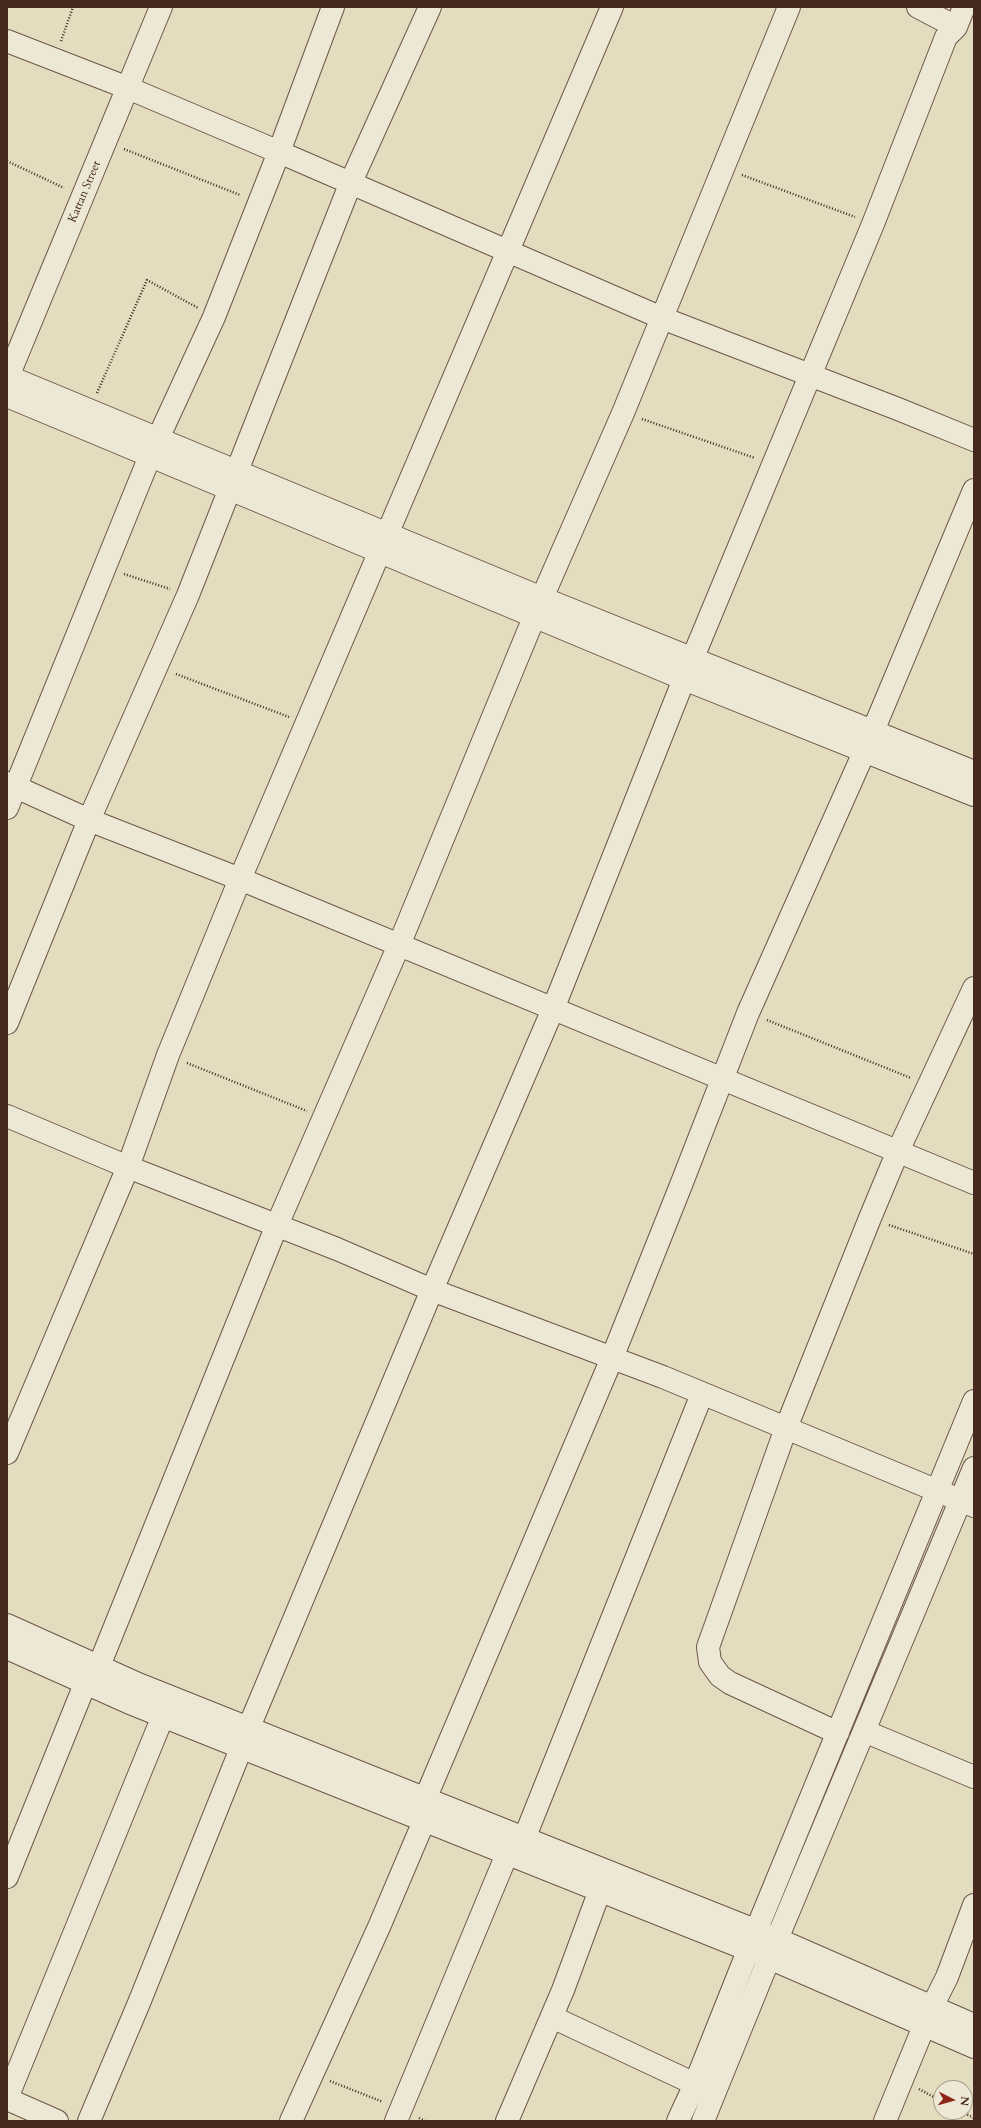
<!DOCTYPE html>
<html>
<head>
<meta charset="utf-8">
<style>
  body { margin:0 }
  #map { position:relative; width:981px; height:2128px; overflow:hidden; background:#e3dcbe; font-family:Cardo,serif }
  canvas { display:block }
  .frame { position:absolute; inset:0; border:8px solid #45291f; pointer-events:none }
  .north { position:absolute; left:933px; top:2080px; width:40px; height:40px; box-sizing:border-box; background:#ede8d5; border:1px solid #aa9c8c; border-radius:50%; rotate:96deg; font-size:11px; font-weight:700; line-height:16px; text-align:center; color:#45291f }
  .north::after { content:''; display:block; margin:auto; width:14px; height:18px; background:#8f2418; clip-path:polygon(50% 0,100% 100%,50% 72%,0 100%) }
</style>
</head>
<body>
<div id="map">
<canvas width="981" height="2128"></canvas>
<div class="frame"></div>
<div class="north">N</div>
</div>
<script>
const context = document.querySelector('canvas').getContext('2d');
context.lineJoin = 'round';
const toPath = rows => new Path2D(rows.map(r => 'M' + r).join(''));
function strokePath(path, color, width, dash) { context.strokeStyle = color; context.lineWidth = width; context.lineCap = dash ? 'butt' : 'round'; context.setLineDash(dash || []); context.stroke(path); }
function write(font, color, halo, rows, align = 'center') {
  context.font = font + ' Cardo,serif'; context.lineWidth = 4; context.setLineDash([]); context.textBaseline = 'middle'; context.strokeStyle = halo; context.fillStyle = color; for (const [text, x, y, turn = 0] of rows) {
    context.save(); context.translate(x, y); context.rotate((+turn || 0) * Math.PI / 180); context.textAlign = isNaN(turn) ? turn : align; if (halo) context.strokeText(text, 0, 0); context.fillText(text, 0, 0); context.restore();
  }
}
const minor = toPath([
  [918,7,956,27],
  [7,41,128,88,279,152,333,7],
  [7,376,542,598,974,772],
  [7,379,161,7],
  [7,396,684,679,974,795],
  [7,783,89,820,240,879,974,1183],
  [7,808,150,456,214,317,279,152,662,318,898,409,974,440],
  [7,1023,89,820,188,595,351,182,430,7],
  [7,1116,128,1167,337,1249,432,1290,663,1377,974,1506],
  [7,1453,128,1167,168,1055,240,879,612,7],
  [7,1625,138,1684,777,1939,974,2025],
  [7,1648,130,1703,769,1958,974,2047],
  [99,1666,277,1225,399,945,542,598,623,413,789,7],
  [249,1727,432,1290,553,1009,684,679,873,224,946,37,956,27,964,7],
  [864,1731,974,1777],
  [838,1733,730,1683,720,1676,710,1662,708,1647,786,1428,870,1218,898,1151,974,988],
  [426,1797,612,1358,681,1185,748,1013,865,750,974,490],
  [524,1839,702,1394],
  [7,1877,85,1684],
  [932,2007,947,1977,974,1905],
  [552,2017,695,2084],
  [7,2098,163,1716],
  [7,2099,57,2121],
  [89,2121,139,2003,242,1746],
  [291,2121,379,1927,424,1821],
  [396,2121,507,1854],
  [507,2121,563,1990,600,1890],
  [678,2121,695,2084,756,1931,974,1401],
  [703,2121,777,1939,974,1468],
  [885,2121,924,2026]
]);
strokePath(minor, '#6c5647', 24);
strokePath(toPath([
  [61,41,73,7],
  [124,149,240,195],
  [7,161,64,188],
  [742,175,855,217],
  [97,393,147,280,198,308],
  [642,419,755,458],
  [124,574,170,589],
  [176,674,289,717],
  [767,1020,911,1078],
  [187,1063,307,1111],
  [889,1225,974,1254],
  [330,2081,383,2102],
  [919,2089,941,2101],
  [962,2112,974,2118],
  [419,2118,425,2121]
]), '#45291f', 2.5, [1, 2]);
strokePath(minor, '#ede8d5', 22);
write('12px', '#45291f', '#ede8d5', [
  ["Kattan Street",85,192,-67]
]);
</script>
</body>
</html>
